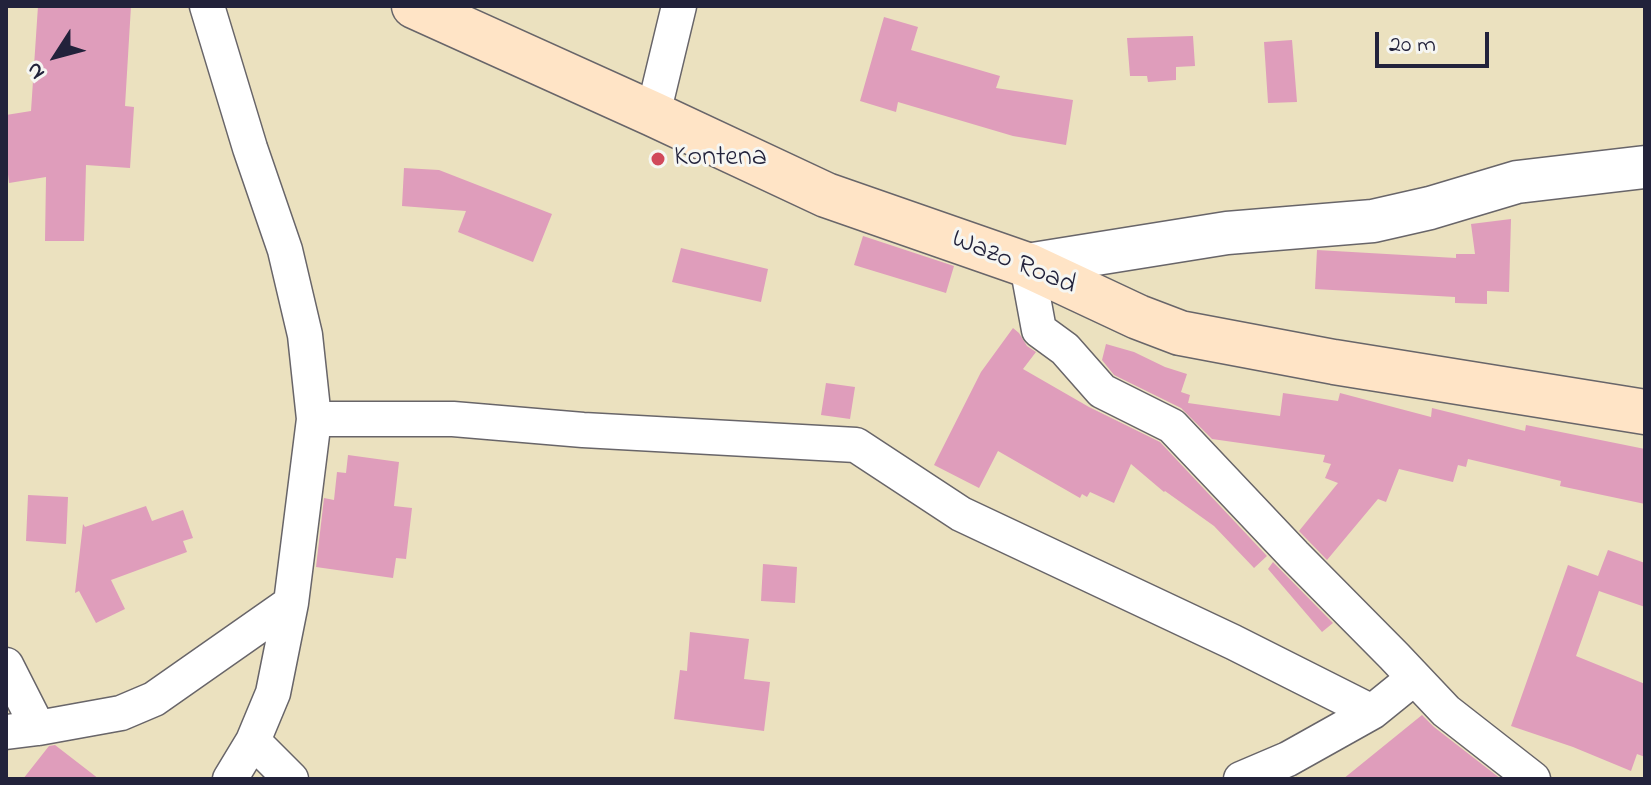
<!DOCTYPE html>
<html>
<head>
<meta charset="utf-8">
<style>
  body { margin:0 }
  #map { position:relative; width:1651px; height:785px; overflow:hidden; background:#ebe1bf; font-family:"Indie Flower",sans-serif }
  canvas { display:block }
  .frame { position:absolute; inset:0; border:8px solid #22223b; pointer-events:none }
  .north { position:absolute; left:16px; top:16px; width:80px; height:80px; -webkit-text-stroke:6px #f6f6f2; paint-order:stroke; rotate:234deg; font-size:22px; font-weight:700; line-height:32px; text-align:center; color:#22223b }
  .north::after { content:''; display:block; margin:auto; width:28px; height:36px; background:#22223b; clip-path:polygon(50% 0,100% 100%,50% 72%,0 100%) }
  .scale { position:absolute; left:1375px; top:32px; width:114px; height:36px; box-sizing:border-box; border:4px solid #22223b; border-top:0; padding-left:10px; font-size:24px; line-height:28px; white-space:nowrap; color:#22223b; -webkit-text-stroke:6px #f6f6f2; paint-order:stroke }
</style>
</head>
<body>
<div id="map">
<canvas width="1651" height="785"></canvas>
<div class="frame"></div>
<div class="north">N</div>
<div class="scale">20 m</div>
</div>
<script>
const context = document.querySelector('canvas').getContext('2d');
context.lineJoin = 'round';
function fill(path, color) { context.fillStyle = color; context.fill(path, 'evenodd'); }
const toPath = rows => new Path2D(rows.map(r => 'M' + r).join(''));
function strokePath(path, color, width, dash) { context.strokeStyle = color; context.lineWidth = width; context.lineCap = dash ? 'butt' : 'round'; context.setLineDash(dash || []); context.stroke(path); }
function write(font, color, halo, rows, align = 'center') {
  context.font = font + ' "Indie Flower",sans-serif'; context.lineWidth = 6; context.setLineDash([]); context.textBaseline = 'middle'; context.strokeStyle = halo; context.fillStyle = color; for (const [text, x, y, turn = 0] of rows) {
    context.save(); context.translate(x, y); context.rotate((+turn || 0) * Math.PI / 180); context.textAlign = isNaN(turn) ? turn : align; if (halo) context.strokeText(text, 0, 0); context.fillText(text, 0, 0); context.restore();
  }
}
fill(toPath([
  [38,6,131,6,125,106,134,107,130,168,86,165,84,241,45,241,46,177,9,183,6,157,6,115,31,111],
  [884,17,918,27,911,50,1000,76,996,88,1073,100,1066,145,1013,136,898,102,896,112,860,101],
  [1193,36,1195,66,1176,67,1176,80,1148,82,1147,76,1130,76,1127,38],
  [1292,40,1297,102,1268,103,1264,42],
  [404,168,439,170,552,214,533,262,458,232,466,211,402,206],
  [1511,219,1509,292,1487,291,1487,304,1455,303,1455,297,1315,289,1317,250,1456,258,1456,254,1475,254,1471,224],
  [863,236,954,266,946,293,854,265],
  [681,248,768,269,761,302,672,282],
  [1013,328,1019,333,1027,346,1036,352,1023,369,1089,407,1160,442,1267,556,1254,568,1214,526,1165,491,1164,492,1131,464,1114,503,1090,492,1087,497,1082,494,1080,498,998,451,979,488,934,465,981,372],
  [1106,344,1134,352,1165,367,1187,374,1181,392,1190,395,1188,403,1280,416,1283,393,1338,401,1340,393,1431,417,1432,408,1525,431,1526,425,1645,449,1645,504,1560,486,1561,481,1468,459,1466,467,1458,465,1453,482,1399,469,1386,502,1378,499,1327,560,1299,531,1338,483,1325,478,1331,464,1323,462,1325,455,1212,439,1181,408,1114,375,1102,360],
  [826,383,855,387,850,419,821,415],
  [348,455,399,462,394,506,412,508,406,559,396,558,393,578,316,567,324,498,334,500,337,472,346,473],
  [28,495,68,497,66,544,26,541],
  [146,506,152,521,183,510,193,538,183,541,187,552,111,580,125,609,96,623,79,591,75,593,83,524,85,527],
  [1608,550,1645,563,1645,607,1599,591,1576,656,1645,684,1645,757,1637,754,1631,771,1573,747,1511,726,1568,565,1598,576],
  [1273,562,1333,623,1322,632,1268,569],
  [763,564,797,567,795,603,761,601],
  [690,632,749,639,744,679,770,682,764,731,674,719,680,670,687,671],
  [1422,715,1434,727,1501,779,1343,779],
  [55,745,99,779,23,779,49,746]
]), '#df9dbb');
const minor = toPath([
  [207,6,250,148,285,250,305,335,314,419,291,603,273,693,253,741,230,779],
  [653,114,679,6],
  [1027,265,1039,330,1065,349,1102,391,1172,426,1294,555,1394,656,1446,711,1533,779],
  [314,419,453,419,583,430,856,445,961,514,1233,642,1372,712],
  [6,665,38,728],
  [6,732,38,728,121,713,154,699,291,603],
  [253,741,291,779],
  [1241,779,1288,759,1372,712,1414,678]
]);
const tertiary = toPath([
  [1027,265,1227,233,1373,221,1430,208,1517,182,1645,167]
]);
const secondary = toPath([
  [414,6,653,114,826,195,1027,265,1138,317,1180,333,1334,362,1645,412]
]);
strokePath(minor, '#686569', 37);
strokePath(tertiary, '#686569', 45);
strokePath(secondary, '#686569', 47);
strokePath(minor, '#fff', 34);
strokePath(tertiary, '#fff', 42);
strokePath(secondary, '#ffe4c6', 44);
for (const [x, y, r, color] of [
  [658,159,8,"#d1495b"]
]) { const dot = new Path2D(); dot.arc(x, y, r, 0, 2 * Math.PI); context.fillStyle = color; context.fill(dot); strokePath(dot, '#f6f6f2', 3); }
write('28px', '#22223b', '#f6f6f2', [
  ["Kontena",674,159]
], 'left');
write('28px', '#22223b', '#f6f6f2', [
  ["Wazo Road",1013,264,22]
]);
</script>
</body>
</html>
